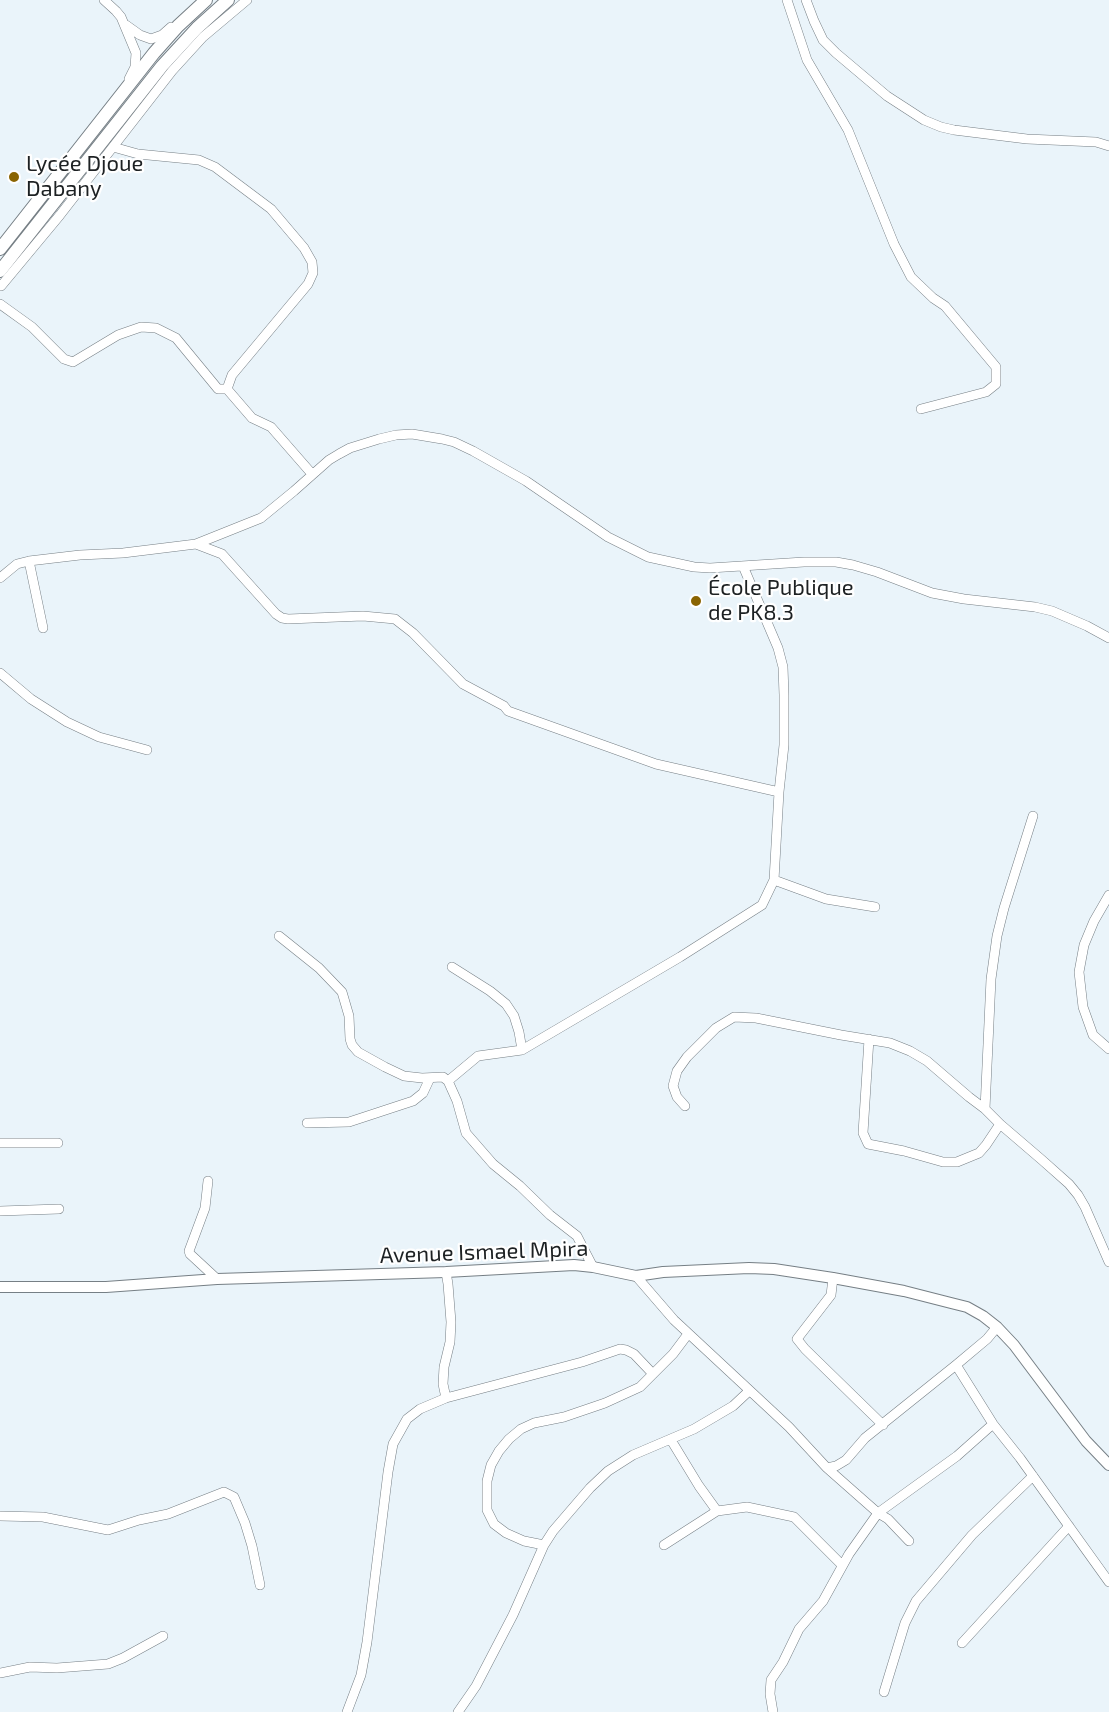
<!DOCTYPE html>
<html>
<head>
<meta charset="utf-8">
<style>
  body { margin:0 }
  canvas { display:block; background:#eaf4fa }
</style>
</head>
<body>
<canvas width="1109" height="1712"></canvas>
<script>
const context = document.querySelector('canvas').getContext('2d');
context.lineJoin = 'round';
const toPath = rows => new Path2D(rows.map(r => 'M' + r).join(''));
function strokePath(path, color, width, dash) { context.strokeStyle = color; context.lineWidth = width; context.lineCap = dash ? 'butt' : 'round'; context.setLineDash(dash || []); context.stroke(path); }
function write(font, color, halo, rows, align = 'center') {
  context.font = font + ' "Exo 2",sans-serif'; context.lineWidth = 4.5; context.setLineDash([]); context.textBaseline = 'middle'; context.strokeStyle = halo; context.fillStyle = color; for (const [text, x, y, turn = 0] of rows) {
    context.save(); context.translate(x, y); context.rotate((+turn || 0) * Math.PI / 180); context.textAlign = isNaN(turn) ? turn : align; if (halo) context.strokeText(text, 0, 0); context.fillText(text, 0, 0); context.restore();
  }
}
const minor = toPath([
  [104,0,116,11,121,17,136,53,135,67,129,79],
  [787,0,807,60,848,130,894,244,911,277,933,298,945,306,996,367,996,384,986,392,921,409],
  [806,0,814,21,823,40,836,53,887,96,924,120,941,127,954,130,1027,139,1096,142,1109,146],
  [126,25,140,35,151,39,162,35,171,27],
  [1,286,60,215,172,71,203,37,247,0],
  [0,304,32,327,64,359,73,362,118,335,141,327,156,328,176,338,218,389,227,389,232,375,308,284,313,273,312,262,304,248,271,209,215,167,199,160,138,154,113,147],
  [227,389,252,418,271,427,312,474],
  [196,544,222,554,276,614,282,618,288,619,363,616,395,619,413,633,463,684,504,706,508,711,656,764,779,792,774,880,762,905,680,957,522,1050,478,1056,448,1081],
  [29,561,43,628],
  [743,566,778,648,783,667,784,695,784,745,779,792],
  [0,578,17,564,29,561,80,555,123,553,196,544,261,518,294,491,329,460,339,454,350,448,379,439,396,435,412,434,442,439,454,442,473,451,526,481,608,537,648,557,694,567,710,568,804,562,836,562,853,565,877,572,932,593,964,599,1035,607,1052,611,1087,626,1109,638],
  [0,673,31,699,67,722,99,737,147,750],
  [1033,816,1004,908,997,936,991,979,985,1109,1000,1124,1042,1160,1069,1184,1078,1195,1085,1207,1109,1262],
  [774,880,826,899,875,907],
  [1109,895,1094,921,1084,945,1079,972,1083,1007,1093,1035,1109,1049],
  [279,936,319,968,342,992,349,1016,350,1039,352,1045,358,1052,385,1067,404,1076,422,1078,443,1077,448,1081,457,1101,466,1133,493,1164,520,1186,550,1215,577,1236,593,1267],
  [452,967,490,991,506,1004,514,1016,519,1032,522,1050],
  [869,1039,863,1133,868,1144,904,1151,943,1162,957,1162,979,1153,986,1145,1000,1124],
  [685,1106,677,1097,673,1086,677,1071,687,1057,716,1028,734,1017,756,1018,841,1035,890,1043,910,1051,927,1061,969,1097,985,1109],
  [307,1123,349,1122,413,1101,423,1093,430,1078],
  [0,1143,58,1143],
  [208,1181,205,1208,189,1251,190,1254,217,1279],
  [0,1211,59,1209],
  [446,1272,448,1284,451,1322,450,1342,444,1367,443,1384,446,1398],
  [636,1276,674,1320,789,1427,827,1468,878,1513,849,1554,823,1601,799,1629,783,1662,771,1680,770,1694,773,1712],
  [833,1278,831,1295,797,1339,805,1349,883,1425],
  [956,1365,993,1424,1020,1458,1109,1582],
  [671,1440,699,1486,717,1511],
  [827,1468,836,1466,846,1460,865,1438,956,1365,987,1339,997,1327],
  [0,1516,43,1517,108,1530,139,1520,168,1514,224,1492,234,1497,245,1523,252,1546,260,1585],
  [909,1541,888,1519,878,1513,957,1456,993,1424],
  [544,1545,524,1541,506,1533,494,1524,487,1510,487,1481,491,1465,499,1451,509,1439,521,1429,534,1423,564,1417,605,1403,640,1387,673,1354,688,1334],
  [664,1545,717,1511,747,1507,794,1517,842,1565],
  [962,1643,1069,1526],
  [0,1673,30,1667,57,1668,108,1664,123,1658,163,1636],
  [884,1692,905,1623,916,1601,972,1535,1033,1476],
  [347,1712,361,1675,367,1642,388,1472,393,1444,407,1419,420,1409,446,1398,582,1362,620,1349,626,1350,634,1354,653,1374],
  [458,1712,476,1686,513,1615,544,1545,553,1531,590,1488,608,1471,633,1455,694,1429,733,1406,749,1391]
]);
const major = toPath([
  [0,1287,106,1287,217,1279,446,1272,574,1265,593,1267,636,1276,663,1272,749,1268,774,1269,833,1278,904,1291,951,1303,967,1307,983,1316,997,1327,1014,1345,1086,1441,1109,1465]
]);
const highway = toPath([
  [0,249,154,53,178,26,206,0],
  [0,271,162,66,197,28,228,0]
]);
strokePath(minor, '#767f85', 10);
strokePath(major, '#767f85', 12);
strokePath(highway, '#767f85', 14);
strokePath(minor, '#fff', 9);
strokePath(major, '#fff', 10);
strokePath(highway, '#fff', 12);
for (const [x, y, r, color] of [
  [14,177,6,"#8a6402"],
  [696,601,6,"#8a6402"]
]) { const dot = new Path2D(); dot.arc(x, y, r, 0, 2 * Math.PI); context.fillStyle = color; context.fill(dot); strokePath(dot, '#fff', 2); }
write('22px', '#1d2123', '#fff', [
  ["Lycée Djoue",26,164],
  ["Dabany",26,189],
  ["École Publique",708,588],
  ["de PK8.3",708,613]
], 'left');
write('22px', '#1d2123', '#fff', [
  ["Avenue Ismael Mpira",484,1252,-2]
]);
</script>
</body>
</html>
